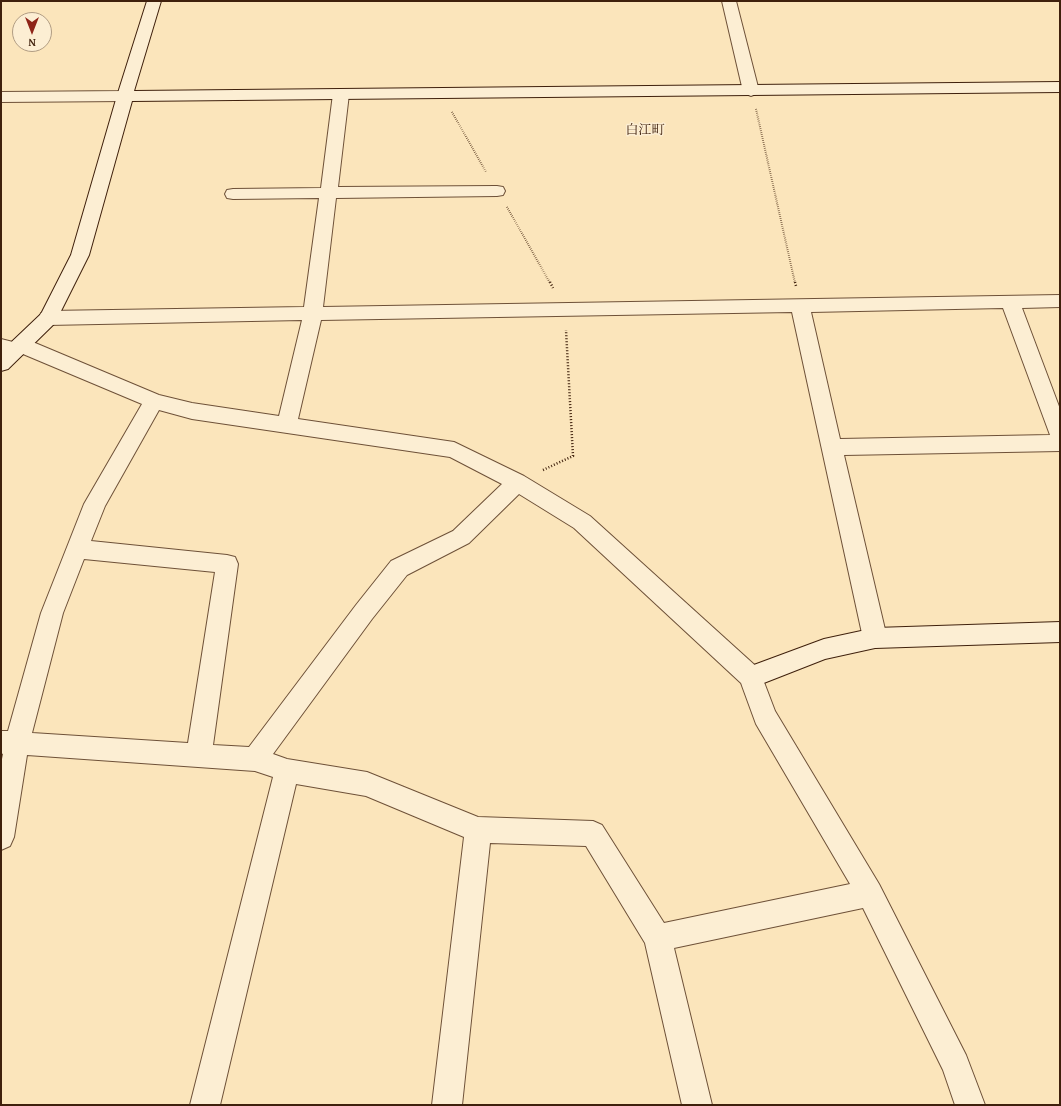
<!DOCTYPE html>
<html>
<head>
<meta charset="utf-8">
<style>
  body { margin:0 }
  #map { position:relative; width:1061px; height:1106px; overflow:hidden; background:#fbe5bb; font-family:"Gentium Book Plus",serif }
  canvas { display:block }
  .frame { position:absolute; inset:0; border:2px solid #3f200c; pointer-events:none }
  .north { position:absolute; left:12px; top:12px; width:40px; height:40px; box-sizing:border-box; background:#fceed3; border:1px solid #b09c83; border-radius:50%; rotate:180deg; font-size:11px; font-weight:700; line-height:16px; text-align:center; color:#3f200c }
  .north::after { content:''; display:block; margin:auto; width:14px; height:18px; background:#8f2418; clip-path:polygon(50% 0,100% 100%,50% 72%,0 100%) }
</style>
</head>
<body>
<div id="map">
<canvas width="1061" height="1106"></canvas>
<div class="frame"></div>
<div class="north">N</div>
</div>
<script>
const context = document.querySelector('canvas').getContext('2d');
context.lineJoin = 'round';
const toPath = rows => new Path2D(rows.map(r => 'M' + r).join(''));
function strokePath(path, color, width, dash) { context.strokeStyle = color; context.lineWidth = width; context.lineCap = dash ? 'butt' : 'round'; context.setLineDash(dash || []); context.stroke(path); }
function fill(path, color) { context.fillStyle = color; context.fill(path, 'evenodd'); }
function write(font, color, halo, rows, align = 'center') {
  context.font = font + ' "Gentium Book Plus","Noto Serif JP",serif'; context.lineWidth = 3; context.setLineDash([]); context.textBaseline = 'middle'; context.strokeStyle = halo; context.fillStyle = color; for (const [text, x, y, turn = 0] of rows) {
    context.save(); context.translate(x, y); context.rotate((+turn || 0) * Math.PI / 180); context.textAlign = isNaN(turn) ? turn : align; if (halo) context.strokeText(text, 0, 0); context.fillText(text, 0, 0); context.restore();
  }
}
const street = toPath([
  [722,1,736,1,759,91,756,94,751,96,746,94,743,91,722,1],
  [341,89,347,91,349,94,338,187,497,186,503,187,505,191,503,195,497,196,336,198,323,307,1060,295,1060,307,1022,308,1060,409,1060,451,844,455,887,638,883,645,875,648,867,645,863,638,792,312,321,320,298,419,454,442,524,476,590,516,759,669,775,711,879,884,966,1055,985,1105,955,1105,943,1070,863,908,674,948,712,1105,682,1105,645,943,586,846,490,843,462,1105,432,1105,464,837,366,796,296,784,220,1105,190,1105,273,777,255,771,27,755,14,837,10,846,1,850,1,764,3,754,1,753,1,731,8,731,41,613,84,504,142,404,23,354,16,357,1,353,1,339,13,342,14,340,21,338,28,340,159,395,192,403,279,416,302,320,48,325,41,323,39,318,41,313,48,311,304,307,319,198,233,199,227,198,225,194,227,190,233,189,321,188,333,94,335,91,341,89],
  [1003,308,1050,435,840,439,811,312,1003,308],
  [159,410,192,419,450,457,502,484,453,531,391,561,356,605,249,747,213,745,238,564,235,557,227,555,91,541,105,506,159,410],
  [519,494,574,528,741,683,756,724,850,884,664,923,602,825,593,821,478,817,367,772,287,759,273,754,372,619,407,575,469,543,519,494],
  [84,559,215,572,188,743,32,733,63,613,84,559],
  [125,91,131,93,133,96,131,99,125,101,1,102,1,92,125,91]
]);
const secondary = toPath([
  [147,1,161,1,134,91,1060,82,1060,92,132,101,89,255,55,323,8,369,1,371,1,352,41,314,71,255,117,96,147,1],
  [1060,622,1060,642,875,648,825,659,751,688,743,685,739,677,743,669,824,639,875,628,1060,622]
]);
strokePath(street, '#6e5138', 2);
strokePath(secondary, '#3f200c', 2);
strokePath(toPath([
  [756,109,795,283],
  [452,112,486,172],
  [507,207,550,283]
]), '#3f200c', 2, [0.5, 1.5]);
strokePath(toPath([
  [550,282,553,288],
  [795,282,796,286],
  [543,470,573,456,566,330]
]), '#3f200c', 2.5, [1, 2]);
fill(street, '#fceed3');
fill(secondary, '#fceed3');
write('13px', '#3f200c', '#fceed3', [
  ["白江町",645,131]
]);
</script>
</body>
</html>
